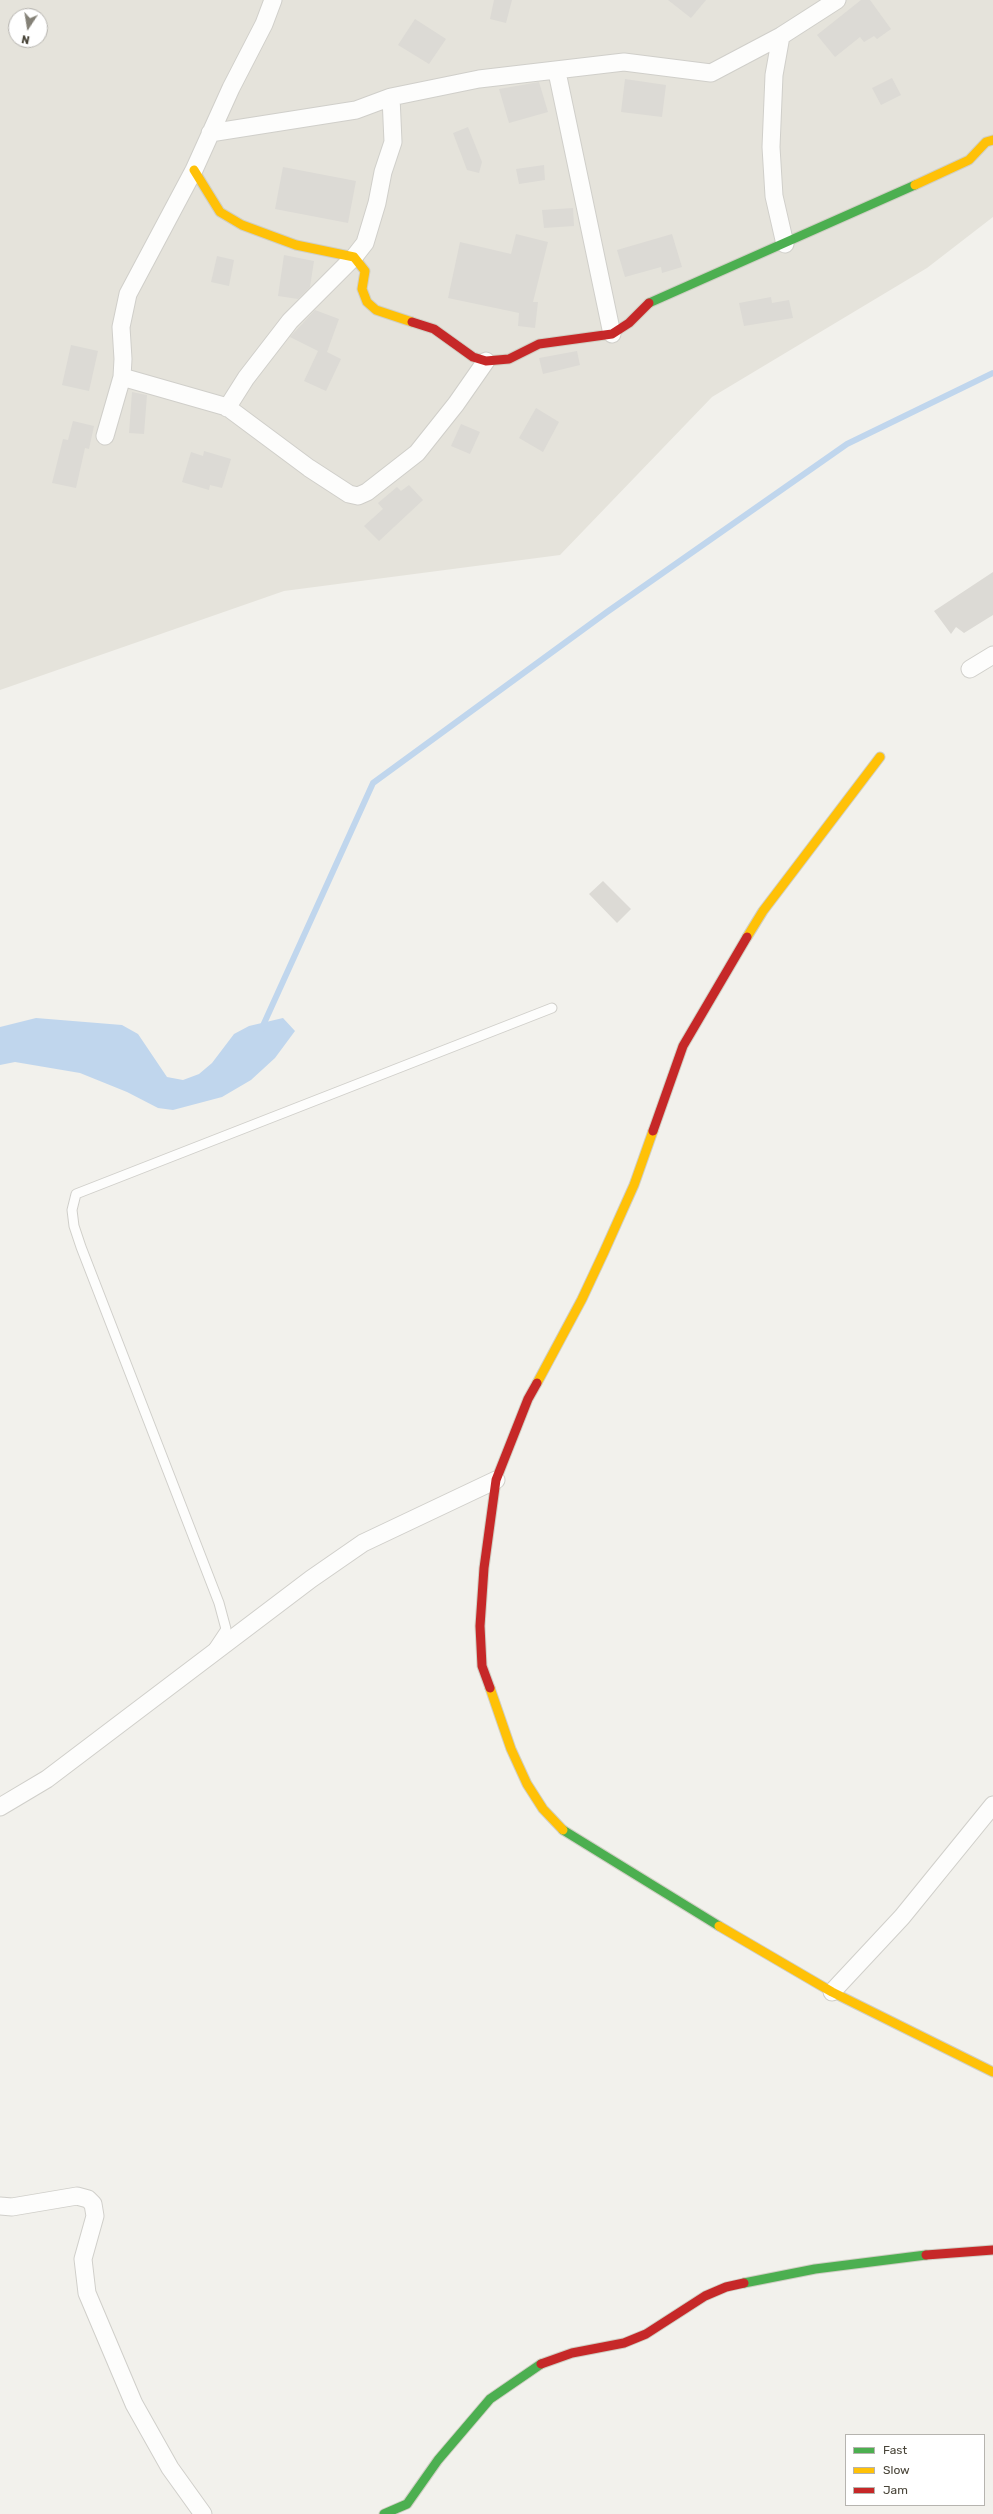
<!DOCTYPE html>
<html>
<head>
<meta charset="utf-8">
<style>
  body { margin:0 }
  #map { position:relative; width:993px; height:2514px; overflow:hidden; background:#f2f1ec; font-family:Rubik,sans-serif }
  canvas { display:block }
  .legend { position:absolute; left:845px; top:2434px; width:140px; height:72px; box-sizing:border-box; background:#fff; border:1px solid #b6b4af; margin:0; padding:5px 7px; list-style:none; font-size:12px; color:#484438 }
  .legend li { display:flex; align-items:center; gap:8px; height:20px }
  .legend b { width:20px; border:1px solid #b6b4af }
  .north { position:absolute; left:8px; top:8px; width:40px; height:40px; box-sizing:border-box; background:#fff; border:1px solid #b6b4af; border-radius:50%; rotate:192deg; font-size:11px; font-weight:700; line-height:16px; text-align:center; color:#484438 }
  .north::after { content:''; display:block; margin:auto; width:14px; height:18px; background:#848177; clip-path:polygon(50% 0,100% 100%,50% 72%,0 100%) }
</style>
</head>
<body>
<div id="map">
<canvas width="993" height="2514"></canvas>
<ul class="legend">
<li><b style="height:5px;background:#4caf50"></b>Fast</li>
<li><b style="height:5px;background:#ffc107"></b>Slow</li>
<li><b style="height:5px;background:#c62828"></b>Jam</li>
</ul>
<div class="north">N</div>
</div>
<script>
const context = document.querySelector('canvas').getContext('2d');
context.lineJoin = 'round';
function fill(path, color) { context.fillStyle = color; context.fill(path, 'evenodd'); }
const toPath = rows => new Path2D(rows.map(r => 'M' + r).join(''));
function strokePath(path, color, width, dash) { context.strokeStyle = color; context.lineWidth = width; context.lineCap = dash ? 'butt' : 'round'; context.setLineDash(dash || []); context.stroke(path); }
fill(toPath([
  [0,0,993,0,993,217,927,268,712,397,560,555,284,591,0,690],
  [16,16,40,16,40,40,16,40]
]), '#e5e3db');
fill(toPath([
  [36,1018,122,1025,138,1034,167,1077,183,1080,199,1074,212,1063,234,1034,249,1026,283,1018,295,1031,275,1058,251,1080,222,1097,173,1110,158,1108,127,1092,80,1073,15,1062,0,1065,0,1027]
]), '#c0d6ed');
strokePath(toPath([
  [261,1030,373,783,607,612,847,444,993,373]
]), '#c0d6ed', 6);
fill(toPath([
  [494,0,512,0,506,23,490,19],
  [668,0,706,0,691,18],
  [861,0,870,0,891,29,877,39,874,36,864,42,860,37,835,57,817,35],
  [415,19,446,39,429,64,398,45],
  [892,78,901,95,881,105,872,88],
  [625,79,666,85,662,117,621,112],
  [539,82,548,112,509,123,499,89],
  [468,127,482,162,479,173,467,170,453,133],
  [544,165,545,180,519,184,516,169],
  [283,167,356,181,348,223,275,209],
  [573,208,574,226,544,228,542,210],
  [516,234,548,242,533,302,538,302,535,328,518,326,519,313,448,298,460,242,511,254],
  [672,234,682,267,662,273,661,267,625,277,617,250],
  [284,255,314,261,310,287,298,299,278,296],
  [217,256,234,260,229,286,211,282],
  [771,297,772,303,789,300,793,318,744,326,739,303],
  [315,310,339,319,327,352,341,359,326,391,304,381,318,351,290,337],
  [71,345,98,351,89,391,62,385],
  [577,351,580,365,543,374,539,358],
  [132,392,147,395,144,434,129,433],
  [536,408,559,422,543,452,519,438],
  [73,421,94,426,89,449,85,448,76,488,52,483,63,439,68,440],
  [461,424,480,432,470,454,451,446],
  [204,451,231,459,222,488,210,485,209,490,182,482,191,452,203,456],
  [409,485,423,500,379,541,364,526,383,509,378,503,397,487,401,491],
  [993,572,993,615,964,633,956,627,951,634,934,611],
  [603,881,631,909,617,923,589,894]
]), '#dcdad5');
const lane = toPath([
  [214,1647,226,1629,219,1603,81,1247,74,1226,72,1210,76,1194,552,1008]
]);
const street = toPath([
  [781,36,774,75,771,147,774,196,785,244],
  [557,72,612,334],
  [210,133,356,110,391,97,479,79,624,62,711,73,781,36,837,0],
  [122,377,227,407,309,468,349,494,358,496,367,492,417,453,456,404,486,361],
  [227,408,246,378,290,321,354,257,365,243,377,203,383,172,393,142,391,97],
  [105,436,122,377,123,359,121,327,128,294,194,170,231,88,264,24,273,0],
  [970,669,993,655],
  [0,1807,47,1779,311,1579,363,1543,496,1480],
  [832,1992,902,1917,993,1805],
  [0,2206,12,2207,77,2196,88,2199,93,2204,95,2216,83,2259,87,2293,134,2404,170,2468,203,2514]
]);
const fast = toPath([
  [649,303,915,185],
  [563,1830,719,1926],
  [744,2283,815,2269,926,2255],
  [384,2514,407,2504,438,2460,490,2399,541,2364]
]);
const slow = toPath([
  [194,170,220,212,242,225,296,245,354,257,365,271,362,289,367,302,376,310,412,322],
  [915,185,969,160,986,142,993,140],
  [747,937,763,911,880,757],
  [537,1383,582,1299,604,1252,634,1185,653,1131],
  [490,1688,511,1749,527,1784,543,1809,563,1830],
  [719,1926,832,1992,993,2072]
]);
const jam = toPath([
  [412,322,434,329,473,357,486,361,509,359,539,344,612,334,629,323,649,303],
  [653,1131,683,1046,747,937],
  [490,1688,482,1666,480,1626,484,1568,496,1480,528,1399,537,1383],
  [926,2255,993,2250],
  [541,2364,572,2353,624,2343,646,2334,705,2296,726,2287,744,2283]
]);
strokePath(lane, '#d0cfca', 11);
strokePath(street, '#d0cfca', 19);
strokePath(fast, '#d0cfc4', 11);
strokePath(slow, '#d0cfc4', 11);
strokePath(jam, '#d0cfc4', 11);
strokePath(lane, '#fdfdfc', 9);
strokePath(street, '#fdfdfc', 17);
strokePath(fast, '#4caf50', 9);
strokePath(slow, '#ffc107', 9);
strokePath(jam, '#c62828', 9);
</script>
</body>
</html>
